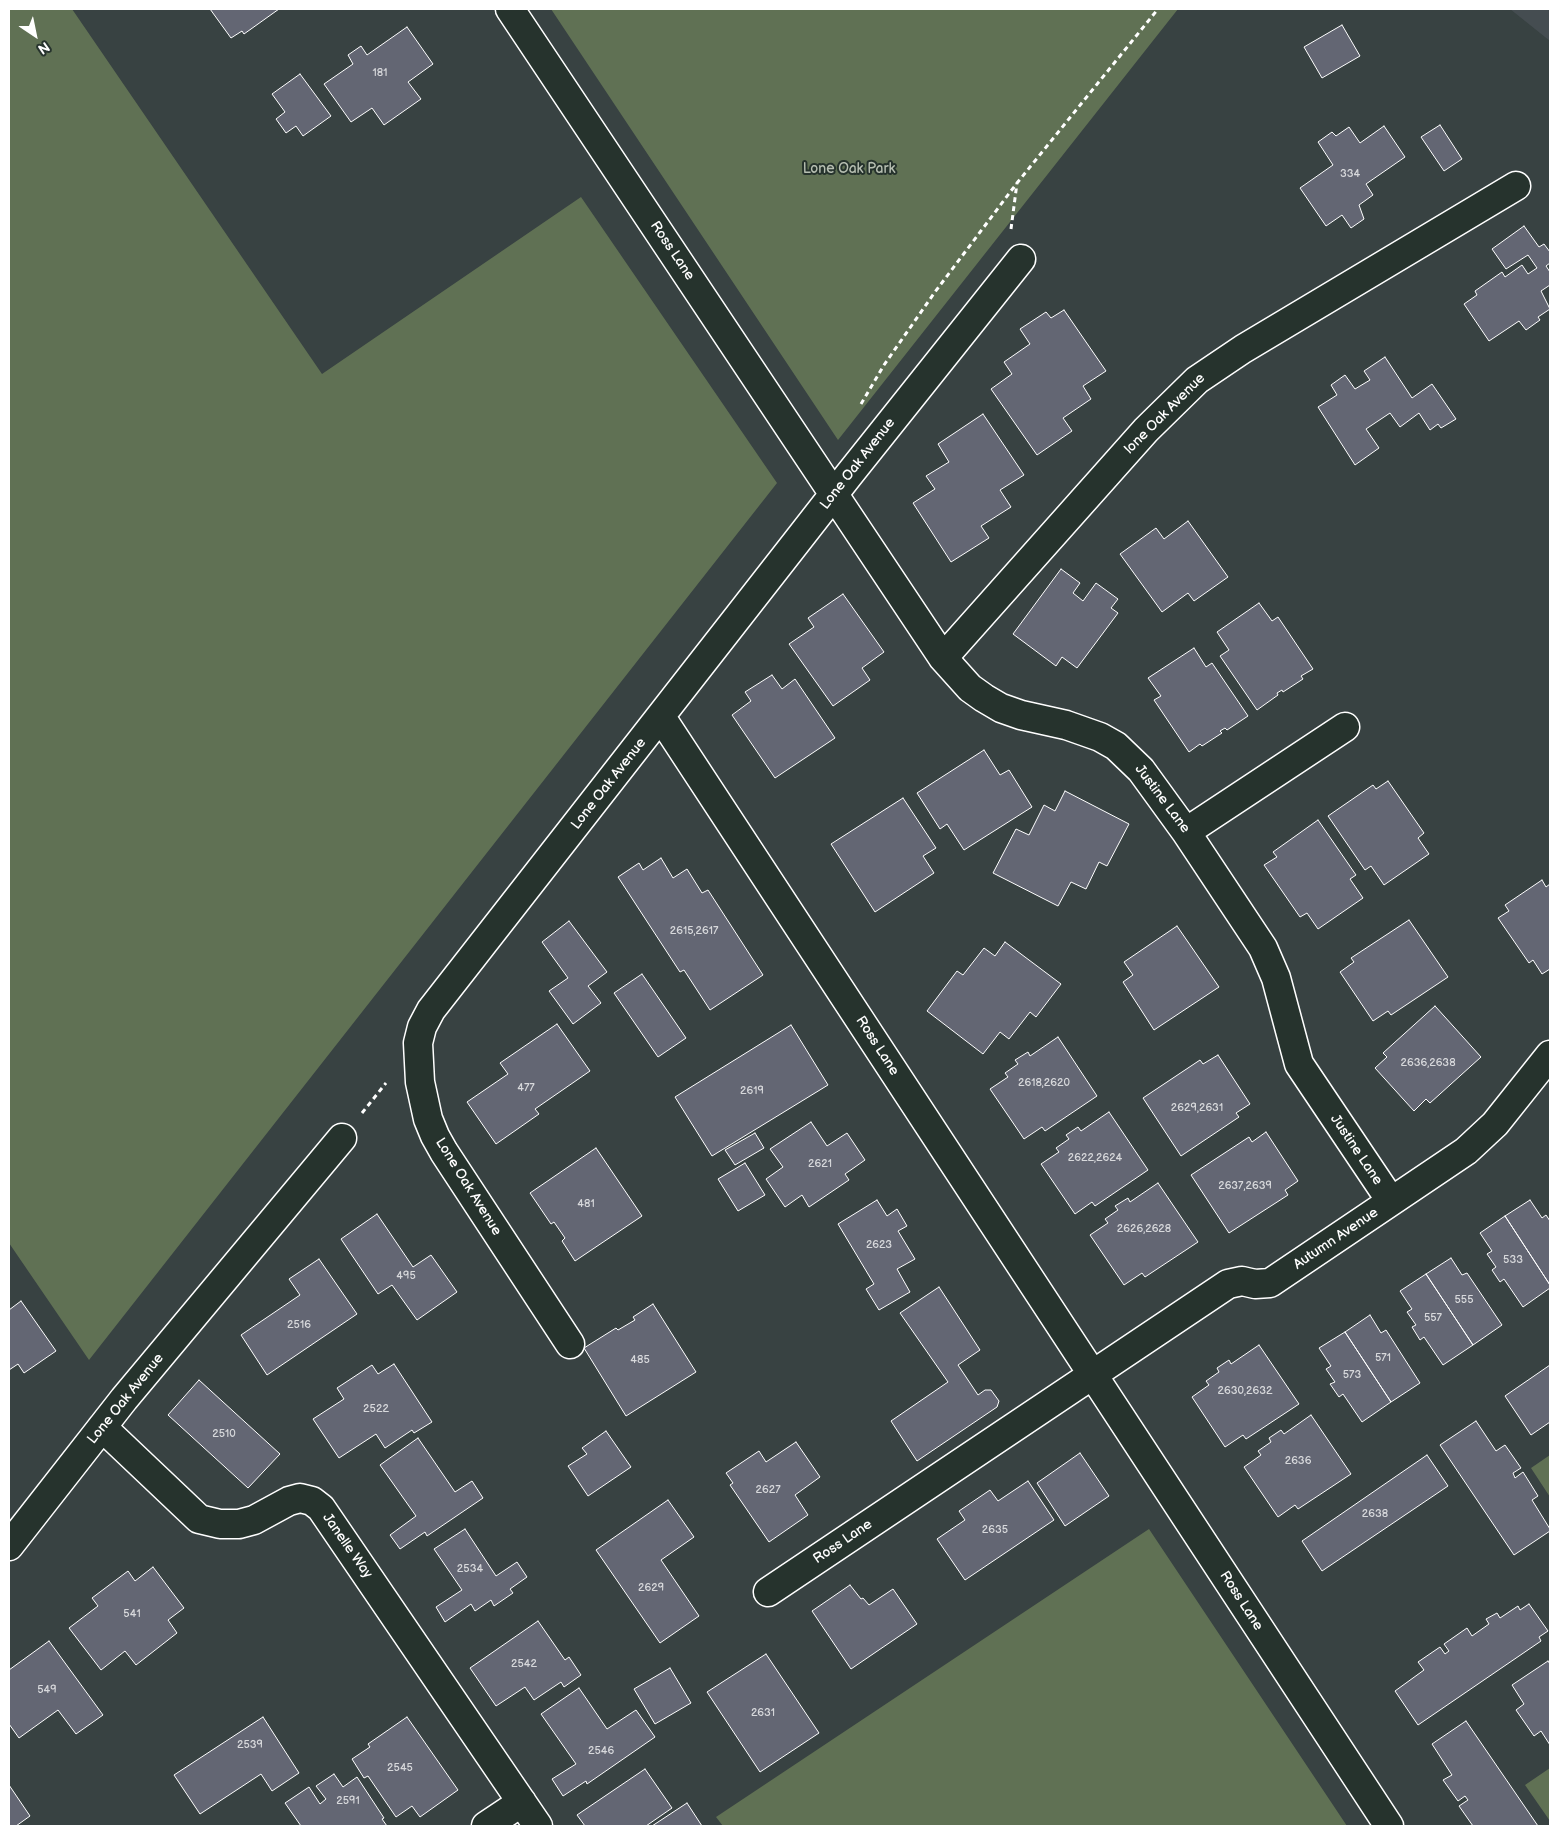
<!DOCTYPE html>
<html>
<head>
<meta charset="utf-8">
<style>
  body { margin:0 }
  #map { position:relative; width:1559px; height:1835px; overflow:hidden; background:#384242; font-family:"Balsamiq Sans",sans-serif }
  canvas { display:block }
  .frame { position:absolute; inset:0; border:10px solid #fff; pointer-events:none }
  .north { position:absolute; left:10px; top:10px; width:50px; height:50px; -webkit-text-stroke:4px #26332d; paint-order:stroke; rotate:146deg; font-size:14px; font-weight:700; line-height:20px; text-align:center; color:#fff }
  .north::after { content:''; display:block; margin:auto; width:18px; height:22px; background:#fff; clip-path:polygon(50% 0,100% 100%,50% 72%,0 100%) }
</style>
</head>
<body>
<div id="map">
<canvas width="1559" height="1835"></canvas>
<div class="frame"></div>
<div class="north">N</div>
</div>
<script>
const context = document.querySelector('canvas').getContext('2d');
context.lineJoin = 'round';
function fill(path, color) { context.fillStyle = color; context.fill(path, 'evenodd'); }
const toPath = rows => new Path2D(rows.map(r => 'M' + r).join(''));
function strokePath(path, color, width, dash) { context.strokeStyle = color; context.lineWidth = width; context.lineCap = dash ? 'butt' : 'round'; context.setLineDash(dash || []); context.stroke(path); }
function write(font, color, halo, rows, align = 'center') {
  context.font = font + ' "Balsamiq Sans",sans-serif'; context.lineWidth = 4; context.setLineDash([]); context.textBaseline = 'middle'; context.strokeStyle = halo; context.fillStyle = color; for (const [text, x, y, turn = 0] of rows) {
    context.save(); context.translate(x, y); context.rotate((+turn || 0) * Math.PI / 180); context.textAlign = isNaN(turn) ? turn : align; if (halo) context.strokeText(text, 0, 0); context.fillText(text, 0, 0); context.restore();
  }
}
fill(toPath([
  [1510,9,1550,9,1550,41]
]), '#454d51');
fill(toPath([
  [9,9,72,9,322,374,581,197,777,483,89,1360,9,1243],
  [551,9,1178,9,838,440],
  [1550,1455,1550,1497,1531,1468],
  [1149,1529,1347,1826,723,1826,716,1817],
  [1550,1768,1550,1821,1525,1785]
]), '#607154');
const building = toPath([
  [210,9,279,9,244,34,242,31,231,38,210,9],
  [1342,25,1360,56,1322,78,1304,47,1342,25],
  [407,27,433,64,408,82,421,99,384,125,372,108,351,122,324,84,353,64,348,55,361,46,367,55,407,27],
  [300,74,331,116,303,136,296,126,286,133,276,119,285,112,272,94,300,74],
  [1440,125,1462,159,1444,171,1421,137,1440,125],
  [1384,126,1405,157,1366,184,1373,195,1359,205,1364,219,1351,228,1342,215,1326,226,1300,188,1333,165,1318,142,1332,132,1336,136,1349,127,1360,143,1384,126],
  [1524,226,1539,247,1544,244,1550,252,1550,263,1546,266,1550,272,1550,285,1541,291,1550,309,1538,317,1540,320,1526,330,1519,321,1489,341,1464,304,1477,295,1475,291,1502,272,1505,277,1522,265,1528,274,1537,268,1528,255,1506,269,1492,249,1524,226],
  [1064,310,1106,371,1083,386,1091,399,1063,418,1072,431,1037,455,991,389,1012,374,1004,362,1030,344,1020,329,1046,312,1051,318,1064,310],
  [1385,357,1412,398,1432,384,1456,419,1441,428,1438,424,1430,430,1419,413,1400,427,1390,413,1366,429,1379,448,1355,465,1318,407,1337,395,1331,385,1345,375,1355,389,1370,380,1364,371,1385,357],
  [983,414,1024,475,1000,490,1011,507,981,526,989,538,951,562,913,503,935,489,926,476,949,462,938,444,983,414],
  [1188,521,1228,577,1194,601,1188,593,1162,612,1120,554,1156,528,1164,539,1188,521],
  [1061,569,1080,583,1073,593,1083,601,1096,583,1118,599,1111,608,1118,613,1077,668,1062,657,1056,666,1013,634,1061,569],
  [843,594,884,652,862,668,870,680,833,706,789,644,814,627,808,618,843,594],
  [1259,603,1272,621,1278,617,1313,669,1301,676,1303,679,1283,692,1282,690,1277,693,1278,695,1257,710,1220,656,1229,650,1217,632,1259,603],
  [1194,648,1206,667,1212,663,1248,716,1227,730,1225,728,1220,731,1222,733,1202,746,1200,744,1189,752,1154,700,1161,696,1148,678,1194,648],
  [772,675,782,689,795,679,835,738,775,778,732,715,751,701,745,692,772,675],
  [984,750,1000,775,1009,770,1032,807,964,850,947,824,940,829,917,793,984,750],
  [1388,781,1424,833,1418,838,1429,854,1384,885,1371,866,1365,870,1328,816,1373,785,1376,789,1388,781],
  [1065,791,1129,824,1107,866,1099,862,1086,889,1071,882,1058,906,993,873,1016,829,1029,835,1044,805,1055,811,1065,791],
  [903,798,936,848,923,856,934,873,875,912,831,844,903,798],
  [1318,820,1356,875,1350,879,1363,898,1318,929,1307,913,1300,917,1264,865,1277,857,1273,852,1318,820],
  [661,858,673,878,687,869,702,893,708,890,763,975,710,1010,684,970,680,972,618,877,639,863,643,870,661,858],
  [1542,880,1546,887,1550,884,1550,969,1542,974,1533,960,1529,963,1498,918,1509,911,1505,905,1542,880],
  [1409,920,1448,977,1391,1015,1388,1011,1373,1021,1340,972,1354,962,1351,958,1409,920],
  [569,921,607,972,588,986,601,1003,573,1024,549,991,568,978,542,942,569,921],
  [1177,926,1219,987,1154,1030,1123,982,1133,975,1124,962,1177,926],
  [1005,942,1061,984,1036,1017,1030,1012,1009,1039,1000,1032,983,1054,927,1011,957,971,963,975,984,948,995,956,1005,942],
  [642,974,686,1038,658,1057,614,993,642,974],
  [1435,1006,1481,1057,1430,1103,1426,1099,1414,1111,1375,1068,1387,1057,1383,1053,1435,1006],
  [557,1024,590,1071,535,1109,539,1114,496,1144,467,1102,508,1074,500,1063,557,1024],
  [791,1025,828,1085,712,1156,675,1097,791,1025],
  [1058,1037,1097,1096,1045,1131,1042,1127,1024,1139,990,1089,1008,1077,1005,1073,1018,1064,1015,1060,1028,1052,1030,1056,1058,1037],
  [1218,1055,1250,1104,1236,1113,1239,1117,1181,1156,1143,1098,1200,1060,1203,1064,1218,1055],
  [1109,1112,1148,1170,1095,1206,1092,1202,1075,1214,1041,1164,1059,1152,1056,1148,1069,1139,1066,1135,1078,1127,1081,1131,1109,1112],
  [811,1122,827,1146,847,1133,865,1160,845,1174,849,1180,809,1207,802,1195,785,1207,766,1179,783,1167,770,1149,811,1122],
  [1266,1132,1298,1181,1285,1190,1288,1195,1229,1233,1191,1175,1249,1137,1252,1142,1266,1132],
  [755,1133,764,1148,735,1165,725,1150,755,1133],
  [596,1148,642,1216,575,1261,562,1241,565,1238,554,1222,551,1224,530,1193,596,1148],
  [745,1163,765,1195,738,1211,718,1179,745,1163],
  [1158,1183,1198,1242,1145,1277,1142,1273,1124,1285,1090,1235,1108,1223,1105,1219,1118,1210,1115,1206,1128,1198,1130,1202,1158,1183],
  [877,1200,887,1216,897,1209,907,1226,898,1231,915,1259,897,1269,910,1292,879,1310,866,1289,874,1284,838,1224,877,1200],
  [1530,1200,1542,1218,1546,1215,1550,1221,1550,1285,1505,1216,1530,1200],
  [377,1214,413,1267,431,1255,457,1292,417,1320,392,1285,378,1294,341,1239,377,1214],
  [1505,1216,1550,1285,1550,1288,1523,1307,1504,1279,1500,1282,1492,1270,1496,1267,1487,1254,1492,1251,1480,1233,1505,1216],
  [1451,1258,1462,1275,1467,1273,1502,1325,1473,1345,1426,1274,1451,1258],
  [319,1259,357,1314,267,1375,241,1335,300,1295,289,1279,319,1259],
  [1426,1274,1473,1345,1443,1365,1424,1337,1420,1340,1412,1327,1416,1325,1407,1312,1412,1309,1400,1291,1426,1274],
  [939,1287,980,1350,958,1365,978,1395,985,1390,991,1390,999,1401,997,1407,917,1461,891,1421,948,1382,900,1313,939,1287],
  [21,1301,56,1351,24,1373,18,1364,9,1370,9,1310,21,1301],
  [653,1304,696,1372,626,1416,584,1348,616,1328,618,1330,635,1320,633,1317,653,1304],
  [1370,1315,1381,1333,1386,1330,1420,1383,1391,1402,1345,1332,1370,1315],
  [1345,1332,1391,1402,1362,1422,1343,1394,1339,1397,1330,1384,1335,1382,1326,1369,1331,1366,1319,1348,1345,1332],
  [1259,1345,1299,1404,1246,1439,1243,1435,1225,1447,1192,1397,1209,1385,1206,1381,1219,1372,1217,1368,1229,1360,1231,1364,1259,1345],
  [394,1364,432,1422,414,1433,412,1430,385,1448,376,1434,339,1458,313,1419,344,1399,337,1388,372,1365,378,1374,394,1364],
  [1550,1365,1550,1422,1531,1435,1505,1396,1550,1365],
  [199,1380,280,1454,248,1488,168,1415,199,1380],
  [1311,1415,1351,1474,1298,1509,1295,1505,1278,1517,1244,1467,1261,1455,1258,1451,1271,1442,1269,1438,1281,1430,1284,1434,1311,1415],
  [1476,1421,1496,1451,1505,1445,1521,1468,1513,1473,1515,1478,1523,1472,1538,1496,1532,1500,1550,1529,1550,1531,1514,1555,1440,1445,1476,1421],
  [606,1431,631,1467,588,1496,568,1466,587,1454,582,1448,606,1431],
  [418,1438,455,1492,472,1481,483,1498,427,1536,425,1532,400,1549,390,1535,416,1516,380,1465,418,1438],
  [796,1442,820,1477,795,1495,808,1515,769,1542,730,1485,733,1483,726,1473,759,1451,766,1462,796,1442],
  [1080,1453,1109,1496,1065,1526,1037,1483,1080,1453],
  [1427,1455,1448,1486,1322,1571,1302,1541,1427,1455],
  [1028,1481,1054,1520,965,1580,937,1539,965,1520,959,1511,990,1490,998,1501,1028,1481],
  [668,1500,694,1537,661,1560,699,1616,660,1643,596,1550,668,1500],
  [465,1529,496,1576,517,1562,527,1577,510,1589,513,1593,494,1606,491,1600,475,1611,471,1604,445,1622,436,1607,462,1590,434,1549,465,1529],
  [153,1567,184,1608,168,1620,177,1633,136,1665,125,1651,101,1670,69,1628,98,1606,92,1598,128,1571,135,1581,153,1567],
  [850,1585,861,1599,863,1598,869,1605,893,1589,917,1624,851,1669,812,1611,850,1585],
  [1529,1604,1548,1631,1539,1637,1541,1641,1418,1725,1395,1691,1424,1670,1418,1662,1440,1647,1445,1654,1449,1651,1444,1644,1467,1628,1472,1636,1489,1624,1486,1619,1497,1613,1500,1618,1518,1606,1520,1610,1529,1604],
  [538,1621,565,1660,569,1657,581,1675,564,1687,561,1682,534,1700,525,1687,496,1706,470,1668,538,1621],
  [49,1641,103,1715,76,1734,58,1710,19,1738,9,1724,9,1670,49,1641],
  [766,1654,819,1733,760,1772,707,1692,766,1654],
  [1548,1661,1550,1664,1550,1745,1541,1731,1534,1736,1516,1710,1524,1704,1512,1685,1548,1661],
  [670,1668,691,1703,655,1724,634,1689,670,1668],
  [579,1688,607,1729,636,1710,655,1737,587,1784,586,1781,563,1796,552,1779,576,1764,541,1714,579,1688],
  [263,1717,299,1773,272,1791,261,1774,200,1814,174,1775,263,1717],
  [407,1717,458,1790,420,1817,412,1806,396,1817,368,1776,364,1778,352,1759,370,1747,368,1744,407,1717],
  [1466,1721,1538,1826,1473,1826,1459,1806,1468,1800,1465,1796,1458,1801,1443,1780,1452,1775,1432,1744,1466,1721],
  [645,1769,672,1808,646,1826,585,1826,577,1815,645,1769],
  [334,1774,343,1787,357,1777,384,1818,382,1819,387,1826,301,1826,285,1803,309,1787,320,1804,326,1799,316,1786,334,1774],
  [9,1785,30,1816,16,1826,9,1826,9,1785],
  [687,1803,702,1826,652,1826,687,1803]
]);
fill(building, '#636673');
strokePath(building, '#fff', 1);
const minor = toPath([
  [510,9,943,658,970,688,984,698,1001,708,1021,715,1066,725,1100,737,1116,746,1141,770,1186,832,1263,948,1276,978,1299,1064,1391,1201],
  [943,658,1146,430,1197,380,1243,349,1516,186],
  [661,717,1389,1826],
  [1186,832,1345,727],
  [570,1344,444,1152,435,1136,428,1119,420,1082,418,1043,422,1027,431,1010,848,476,1021,259],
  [102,1427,199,1519,220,1524,239,1524,254,1520,289,1501,300,1498,312,1501,321,1508,538,1826],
  [9,1546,124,1399,342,1138],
  [768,1592,1228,1284,1242,1281,1255,1284,1270,1283,1466,1151,1495,1124,1550,1055],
  [486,1826,522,1802]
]);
strokePath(minor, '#fff', 31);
strokePath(toPath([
  [1011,229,1017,183],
  [861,404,884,365,935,292,1017,183,1158,9],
  [362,1113,386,1083]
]), '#fff', 3, [5, 4]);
strokePath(minor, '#26332d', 28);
write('11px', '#d8d9dc', null, [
  ["181",380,73],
  ["334",1350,174],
  ["2615,2617",694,931],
  ["2636,2638",1428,1063],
  ["2618,2620",1044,1083],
  ["477",526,1088],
  ["2619",752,1091],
  ["2629,2631",1197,1108],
  ["2622,2624",1095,1158],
  ["2621",820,1164],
  ["2637,2639",1245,1186],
  ["481",586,1204],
  ["2626,2628",1144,1229],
  ["2623",879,1245],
  ["533",1513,1260],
  ["495",406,1276],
  ["555",1464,1300],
  ["557",1433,1318],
  ["2516",299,1325],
  ["571",1383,1358],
  ["485",640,1360],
  ["573",1352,1375],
  ["2630,2632",1245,1391],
  ["2522",376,1409],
  ["2510",224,1434],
  ["2636",1298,1461],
  ["2627",768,1490],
  ["2638",1375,1514],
  ["2635",995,1530],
  ["2534",470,1569],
  ["2629",651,1588],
  ["541",132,1614],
  ["2542",524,1664],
  ["549",47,1690],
  ["2631",763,1713],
  ["2539",250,1745],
  ["2546",601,1751],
  ["2545",400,1768],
  ["2591",348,1801]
]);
write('14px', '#b7bfb2', '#26332d', [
  ["Lone Oak Park",849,169]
]);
write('14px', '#fff', '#26332d', [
  ["Ross Lane",672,251,56],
  ["lone Oak Avenue",1165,414,-45],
  ["Lone Oak Avenue",858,464,-52],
  ["Lone Oak Avenue",609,784,-52],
  ["Justine Lane",1162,799,53],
  ["Ross Lane",877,1046,57],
  ["Justine Lane",1356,1150,56],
  ["Lone Oak Avenue",468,1187,58],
  ["Autumn Avenue",1336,1239,-34],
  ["Lone Oak Avenue",126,1399,-51],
  ["Ross Lane",843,1542,-34],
  ["Janelle Way",347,1546,55],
  ["Ross Lane",1241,1601,57]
]);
</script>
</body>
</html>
